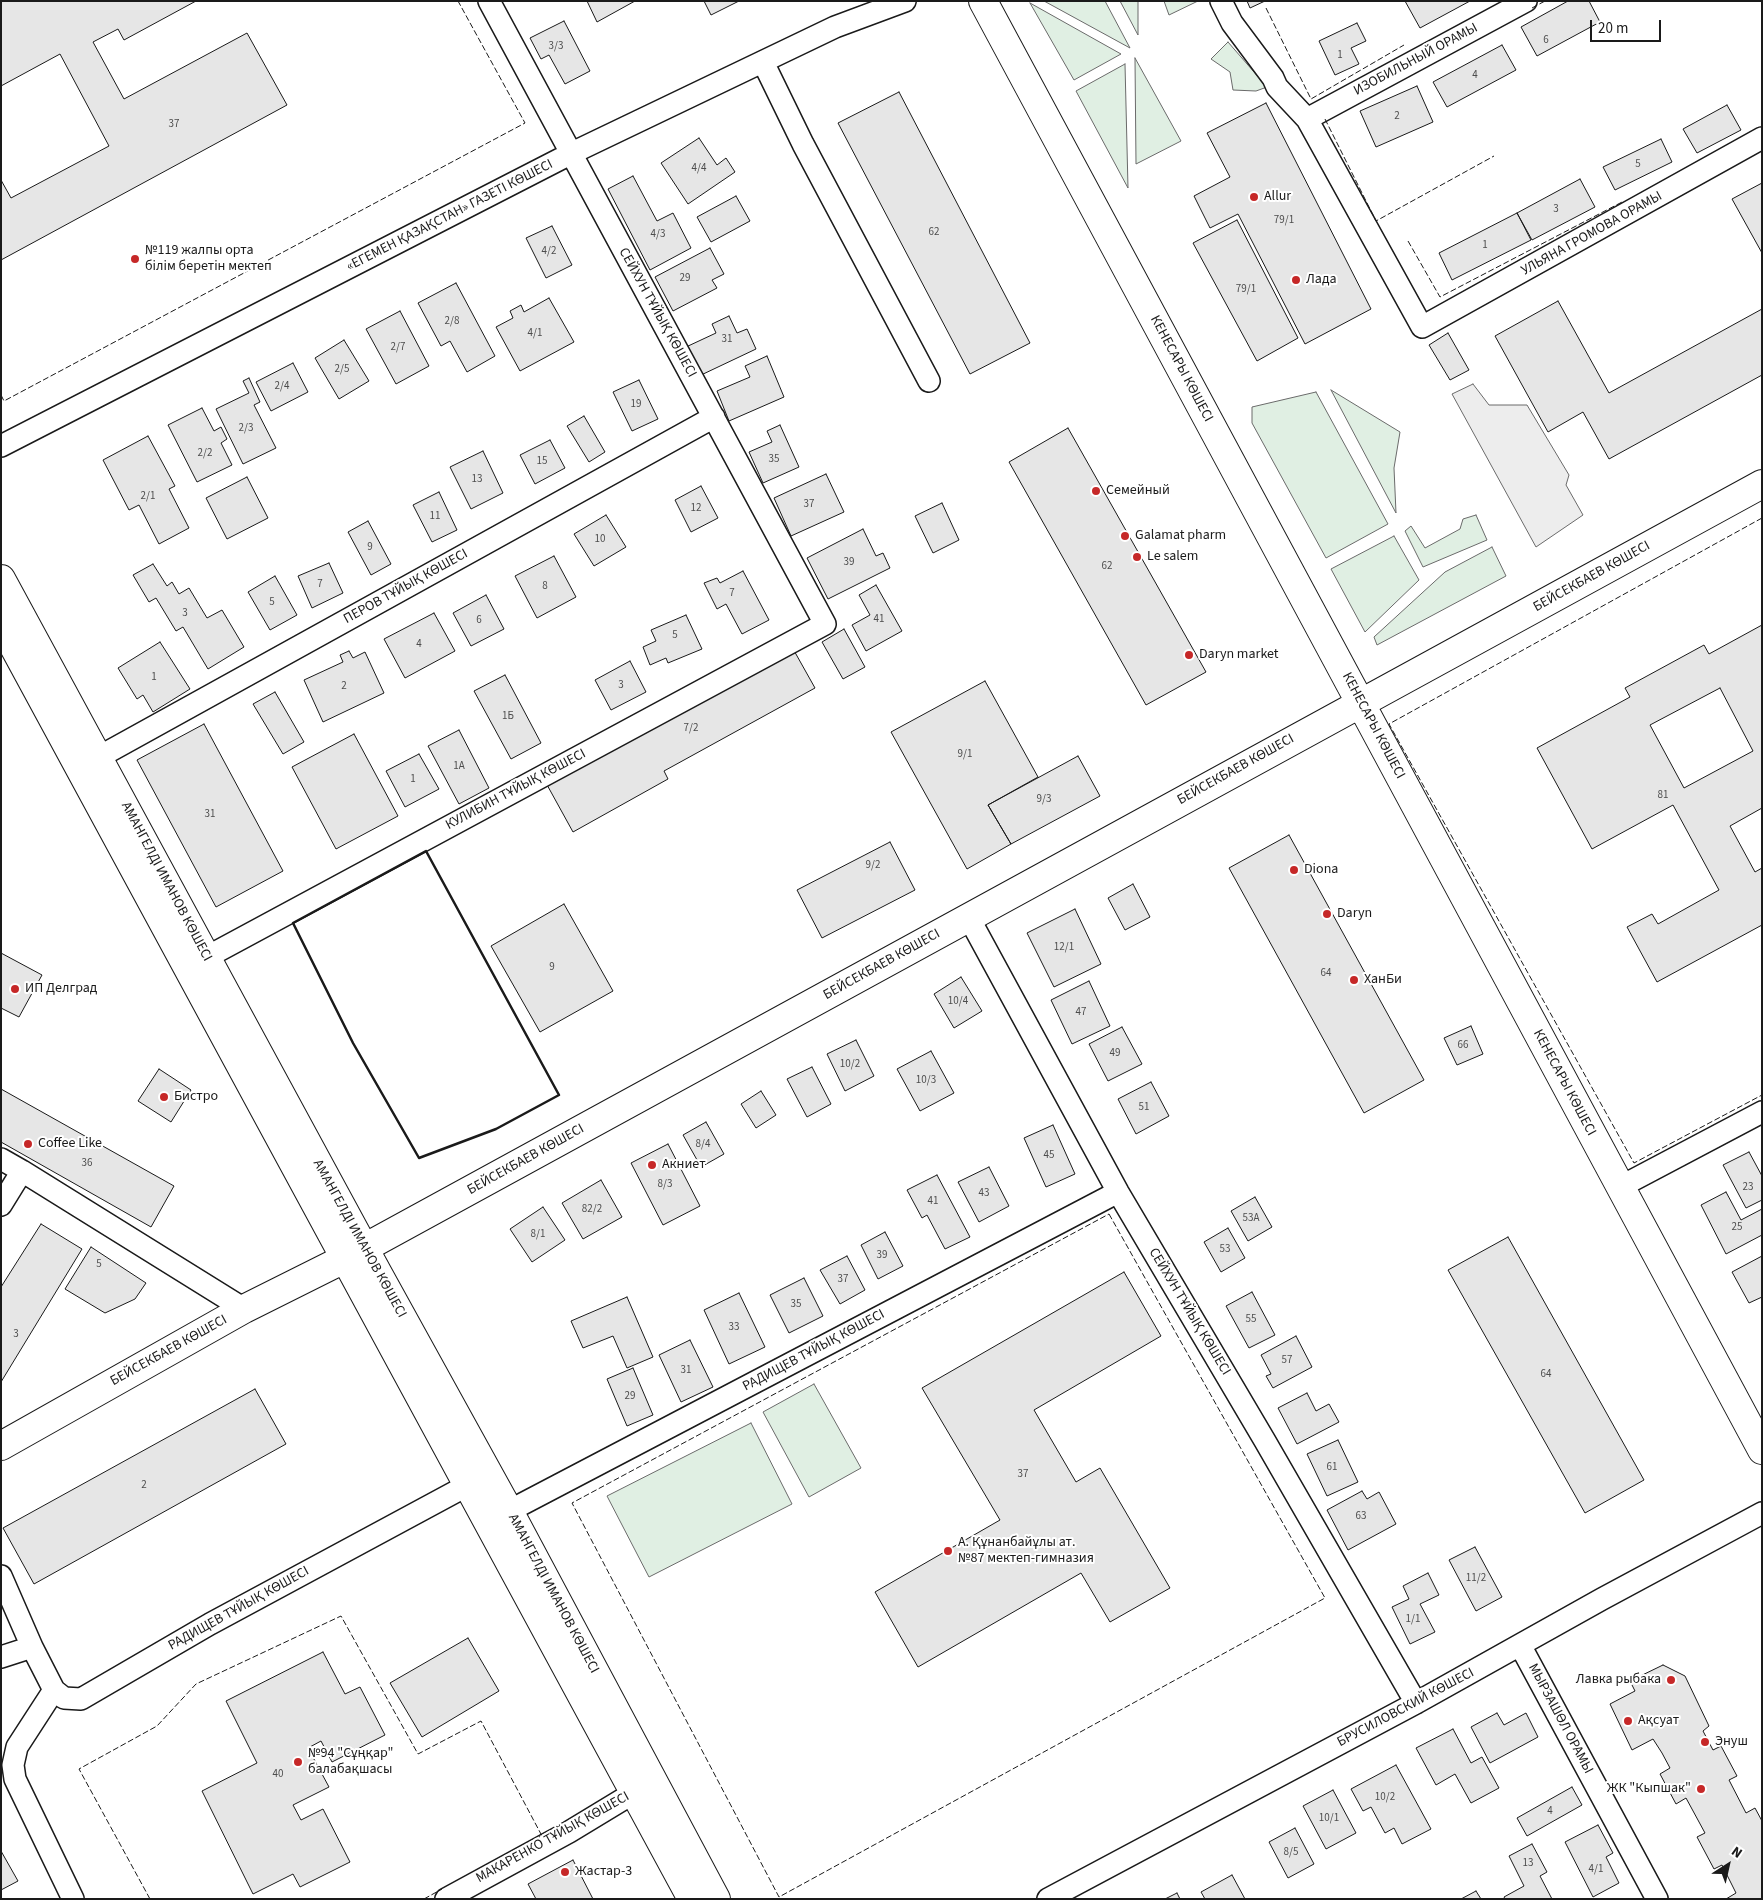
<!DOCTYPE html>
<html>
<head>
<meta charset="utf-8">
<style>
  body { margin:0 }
  #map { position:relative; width:1763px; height:1900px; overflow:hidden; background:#fff; font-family:"Source Sans 3",sans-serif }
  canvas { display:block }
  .frame { position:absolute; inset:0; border:2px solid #1a1a1a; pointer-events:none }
  .north { position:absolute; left:1703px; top:1840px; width:50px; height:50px; -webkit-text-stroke:4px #fff; paint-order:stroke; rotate:35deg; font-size:14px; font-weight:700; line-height:20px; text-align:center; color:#1a1a1a }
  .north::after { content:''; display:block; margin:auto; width:18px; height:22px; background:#1a1a1a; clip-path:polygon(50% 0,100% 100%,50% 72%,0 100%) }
  .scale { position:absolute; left:1590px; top:20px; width:71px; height:22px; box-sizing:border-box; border:2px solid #1a1a1a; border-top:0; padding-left:6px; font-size:15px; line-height:18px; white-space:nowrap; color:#1a1a1a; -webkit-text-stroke:4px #fff; paint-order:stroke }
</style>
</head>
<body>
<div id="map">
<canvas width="1763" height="1900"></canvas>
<div class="frame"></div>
<div class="north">N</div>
<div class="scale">20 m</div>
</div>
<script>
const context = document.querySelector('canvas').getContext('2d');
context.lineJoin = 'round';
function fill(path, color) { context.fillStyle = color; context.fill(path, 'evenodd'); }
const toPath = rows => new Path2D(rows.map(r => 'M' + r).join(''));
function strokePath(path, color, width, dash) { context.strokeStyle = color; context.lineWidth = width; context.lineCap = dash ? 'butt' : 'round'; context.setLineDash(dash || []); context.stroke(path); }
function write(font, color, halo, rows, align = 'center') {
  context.font = font + ' "Source Sans 3",sans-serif'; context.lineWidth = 4; context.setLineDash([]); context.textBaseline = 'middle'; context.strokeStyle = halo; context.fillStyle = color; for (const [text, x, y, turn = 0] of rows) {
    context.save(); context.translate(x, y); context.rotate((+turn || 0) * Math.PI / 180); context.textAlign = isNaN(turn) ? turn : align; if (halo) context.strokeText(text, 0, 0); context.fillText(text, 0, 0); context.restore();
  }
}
const green = toPath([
  [1044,1,1105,1,1130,48,1044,1],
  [1120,1,1138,1,1138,35,1120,1],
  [1164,1,1198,1,1169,15,1164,1],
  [1030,3,1121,54,1074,80,1030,3],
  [1228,42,1267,87,1256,91,1233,90,1230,72,1211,59,1228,42],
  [1135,58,1181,141,1136,164,1135,58],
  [1125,64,1128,188,1076,91,1125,64],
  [1331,390,1400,432,1394,468,1396,513,1331,390],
  [1316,392,1388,524,1326,558,1252,423,1252,407,1316,392],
  [1476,515,1487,540,1423,567,1405,531,1411,526,1425,548,1460,529,1463,519,1476,515],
  [1394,536,1419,580,1365,632,1331,569,1394,536],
  [1492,547,1506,576,1377,645,1374,637,1445,572,1492,547],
  [814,1384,861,1468,809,1497,763,1412,814,1384],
  [751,1423,792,1504,649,1577,607,1496,751,1423]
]);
fill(green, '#e0efe3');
strokePath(green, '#6a6a6a', 1);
const parking = toPath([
  [1473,384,1489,405,1527,405,1569,475,1566,485,1583,515,1536,547,1452,394,1473,384]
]);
fill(parking, '#ededed');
strokePath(parking, '#6a6a6a', 1);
const building = toPath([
  [1,1,196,1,124,40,118,29,93,42,124,99,247,33,287,105,1,260,1,180,11,198,109,146,60,54,1,86,1,1],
  [587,1,635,1,597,22,587,1],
  [704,1,739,1,711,15,704,1],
  [1247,1,1265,1,1250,8,1247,1],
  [1405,1,1470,1,1420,28,1405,1],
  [1568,1,1589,1,1600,22,1537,56,1521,27,1568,1],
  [564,21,590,71,565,84,549,55,541,59,530,38,564,21],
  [1357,23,1366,41,1351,48,1359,64,1335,75,1319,41,1357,23],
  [1502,45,1516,70,1447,107,1433,82,1502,45],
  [1417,86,1433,122,1376,147,1360,111,1417,86],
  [899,92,1030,343,970,374,838,123,899,92],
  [1266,103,1371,309,1305,344,1238,214,1210,228,1194,196,1230,177,1207,133,1266,103],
  [1727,105,1741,130,1697,153,1683,129,1727,105],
  [699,138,717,165,726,158,735,172,688,204,661,163,699,138],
  [1661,139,1672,162,1615,190,1603,167,1661,139],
  [633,176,657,221,673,213,691,248,650,270,608,189,633,176],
  [1580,179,1595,207,1532,240,1517,213,1580,179],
  [1762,183,1762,253,1732,199,1762,183],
  [736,196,750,221,711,242,697,217,736,196],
  [1517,213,1531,240,1452,280,1439,253,1517,213],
  [1237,220,1298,338,1257,361,1193,243,1237,220],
  [552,226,572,265,546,278,526,238,552,226],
  [710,248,724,274,712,280,717,288,673,311,655,277,710,248],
  [456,283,495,356,467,372,450,341,441,346,418,303,456,283],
  [549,298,574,342,520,371,496,327,513,318,510,311,521,305,524,312,549,298],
  [1558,301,1609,393,1762,309,1762,375,1609,459,1583,412,1548,432,1495,336,1558,301],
  [400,311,429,366,396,384,366,329,400,311],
  [729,316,737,333,747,329,756,349,699,376,686,347,716,333,712,324,729,316],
  [1448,333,1469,370,1450,380,1429,345,1448,333],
  [344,340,369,381,339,399,315,358,344,340],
  [767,356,784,397,729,421,717,391,750,377,745,366,767,356],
  [293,363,308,392,271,411,256,382,293,363],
  [249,378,260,402,254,405,276,448,243,464,216,409,249,393,243,381,249,378],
  [639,380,658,419,632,431,613,392,639,380],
  [202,408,214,431,221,427,227,439,221,443,232,465,197,482,168,425,202,408],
  [584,416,605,452,589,462,567,426,584,416],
  [780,425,799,467,763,483,749,452,772,442,767,431,780,425],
  [1068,428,1206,672,1146,705,1009,462,1068,428],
  [148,436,175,486,169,489,189,528,159,544,139,505,129,510,103,460,148,436],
  [550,440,565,468,535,484,520,455,550,440],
  [483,451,503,493,471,509,450,467,483,451],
  [826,474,844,512,791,536,774,498,826,474],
  [247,477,268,518,227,539,206,498,247,477],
  [701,486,718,518,691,532,675,500,701,486],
  [439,492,457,530,432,542,413,505,439,492],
  [942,503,959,540,933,553,915,516,942,503],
  [606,515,626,547,594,566,574,534,606,515],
  [368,521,391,564,371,575,348,532,368,521],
  [863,529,876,556,883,553,890,568,828,599,807,558,863,529],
  [554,556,576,597,537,618,515,576,554,556],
  [329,563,343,593,312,608,298,576,329,563],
  [153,564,167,586,172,582,179,594,189,588,207,618,222,610,244,647,208,669,183,627,176,631,156,598,149,602,133,575,153,564],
  [743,571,769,620,742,634,726,604,717,609,704,583,717,578,720,583,743,571],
  [275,576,297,615,270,630,248,592,275,576],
  [876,585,902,631,866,651,852,625,870,615,859,595,876,585],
  [486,595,504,629,471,646,453,613,486,595],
  [434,613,455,651,405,678,384,639,434,613],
  [686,615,702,649,668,663,666,658,650,665,643,647,656,641,651,630,686,615],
  [1762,625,1762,808,1730,826,1755,872,1762,868,1762,925,1657,982,1627,927,1652,914,1658,924,1719,890,1673,805,1592,849,1537,748,1630,697,1625,688,1704,645,1709,654,1762,625],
  [1720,688,1753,751,1684,788,1650,725,1720,688],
  [844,629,865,667,843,679,822,642,844,629],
  [160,642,190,689,153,712,143,695,137,699,118,668,160,642],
  [792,647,815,688,664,771,668,779,573,832,546,783,792,647],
  [349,651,353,658,365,652,384,693,323,722,304,680,343,662,340,655,349,651],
  [630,661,646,692,611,710,595,680,630,661],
  [505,675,541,743,511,759,474,691,505,675],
  [985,681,1038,777,988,805,1011,844,967,869,891,732,985,681],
  [275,692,304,742,283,754,253,704,275,692],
  [204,724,283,871,216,907,137,760,204,724],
  [459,730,489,788,459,804,428,746,459,730],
  [354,734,398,816,336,849,292,767,354,734],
  [419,754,439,789,405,807,386,771,419,754],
  [1078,756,1100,796,1011,844,988,805,1078,756],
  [1289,835,1424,1080,1364,1113,1229,868,1289,835],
  [890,842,915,890,822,938,797,890,890,842],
  [1133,884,1150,917,1125,930,1108,898,1133,884],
  [564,904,613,991,540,1032,491,946,564,904],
  [1075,909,1101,964,1054,987,1027,933,1075,909],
  [1,953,42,975,19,1017,1,1008,1,953],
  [961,977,982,1011,954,1028,934,994,961,977],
  [1089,981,1110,1026,1072,1044,1051,1000,1089,981],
  [1471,1026,1483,1054,1457,1065,1444,1038,1471,1026],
  [1122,1027,1142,1064,1108,1081,1089,1044,1122,1027],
  [856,1040,874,1076,845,1091,827,1054,856,1040],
  [931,1051,954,1093,920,1111,897,1069,931,1051],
  [812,1067,831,1104,807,1117,787,1079,812,1067],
  [159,1069,191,1090,171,1122,138,1101,159,1069],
  [1151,1082,1169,1116,1136,1134,1118,1099,1151,1082],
  [1,1089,174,1186,151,1227,1,1142,1,1089],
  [761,1091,776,1115,756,1128,741,1104,761,1091],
  [706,1122,724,1154,701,1167,683,1135,706,1122],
  [1053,1125,1075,1174,1046,1187,1024,1138,1053,1125],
  [668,1144,700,1206,663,1225,631,1163,668,1144],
  [1749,1152,1762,1176,1762,1200,1746,1208,1723,1165,1749,1152],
  [989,1167,1009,1206,979,1222,958,1182,989,1167],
  [937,1175,970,1237,945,1249,927,1215,922,1218,907,1190,937,1175],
  [601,1180,622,1217,583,1239,562,1203,601,1180],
  [1726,1192,1741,1220,1762,1209,1762,1235,1726,1254,1701,1205,1726,1192],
  [1255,1197,1272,1227,1248,1241,1231,1211,1255,1197],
  [543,1207,565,1240,532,1262,510,1229,543,1207],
  [41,1224,82,1249,1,1382,1,1287,41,1224],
  [1228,1228,1245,1258,1221,1272,1204,1242,1228,1228],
  [885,1232,903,1266,878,1279,861,1245,885,1232],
  [1508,1237,1644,1480,1585,1513,1448,1270,1508,1237],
  [91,1247,146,1283,135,1299,105,1313,65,1289,91,1247],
  [847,1256,865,1290,840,1304,820,1270,847,1256],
  [1762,1256,1762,1297,1749,1303,1732,1272,1762,1256],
  [1124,1272,1161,1336,1034,1410,1076,1482,1100,1468,1170,1588,1110,1622,1081,1573,918,1667,875,1592,1000,1520,922,1388,1124,1272],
  [804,1278,823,1316,789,1333,770,1295,804,1278],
  [1252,1292,1275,1335,1249,1348,1226,1306,1252,1292],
  [739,1293,765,1347,729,1364,704,1310,739,1293],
  [627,1297,653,1357,627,1368,613,1336,583,1348,571,1321,627,1297],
  [1296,1336,1312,1367,1273,1388,1266,1376,1271,1374,1261,1355,1296,1336],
  [690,1340,713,1387,681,1402,659,1355,690,1340],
  [633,1368,653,1415,627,1426,607,1379,633,1368],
  [255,1389,286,1444,34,1584,3,1528,255,1389],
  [1307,1393,1316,1411,1329,1404,1339,1422,1297,1444,1278,1408,1307,1393],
  [1338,1440,1358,1482,1327,1496,1307,1454,1338,1440],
  [1362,1491,1367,1499,1379,1492,1396,1524,1348,1550,1327,1510,1362,1491],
  [1475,1547,1502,1597,1476,1611,1449,1560,1475,1547],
  [1428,1573,1439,1595,1420,1604,1435,1632,1410,1644,1392,1607,1409,1599,1403,1586,1428,1573],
  [468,1638,499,1691,422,1737,390,1683,468,1638],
  [323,1652,345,1694,360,1687,385,1735,332,1762,321,1741,308,1748,329,1787,293,1805,301,1820,323,1809,350,1862,300,1887,293,1874,253,1894,202,1791,257,1763,226,1701,323,1652],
  [1663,1665,1685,1676,1709,1726,1703,1731,1713,1750,1721,1746,1737,1776,1729,1780,1746,1813,1755,1808,1762,1821,1762,1899,1726,1899,1736,1893,1722,1865,1714,1869,1697,1837,1705,1833,1686,1798,1676,1804,1660,1774,1670,1768,1662,1753,1653,1739,1632,1750,1610,1704,1635,1691,1630,1681,1663,1665],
  [1497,1713,1504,1725,1526,1713,1538,1737,1490,1763,1471,1727,1497,1713],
  [1453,1729,1471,1763,1482,1757,1499,1788,1471,1803,1455,1774,1436,1785,1416,1748,1453,1729],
  [1396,1765,1431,1829,1402,1844,1394,1828,1385,1833,1371,1807,1363,1811,1351,1789,1396,1765],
  [1572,1787,1582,1805,1527,1836,1517,1818,1572,1787],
  [1333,1790,1356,1833,1326,1849,1303,1806,1333,1790],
  [1598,1825,1613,1853,1606,1857,1619,1883,1593,1897,1565,1842,1598,1825],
  [1295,1828,1314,1864,1288,1878,1269,1842,1295,1828],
  [1532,1844,1547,1872,1540,1876,1552,1899,1505,1899,1504,1897,1524,1886,1509,1856,1532,1844],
  [1,1851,18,1881,1,1890,1,1851],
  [573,1860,593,1899,536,1899,528,1884,573,1860],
  [1232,1875,1245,1899,1205,1899,1201,1892,1232,1875],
  [1476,1891,1481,1899,1461,1899,1476,1891],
  [1177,1893,1180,1899,1165,1899,1177,1893]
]);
fill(building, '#e6e6e6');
strokePath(building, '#1a1a1a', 1);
const street = toPath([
  [1221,1,1232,23,1273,78,1277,87,1307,119,1422,327,1762,138],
  [763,62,803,144,929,381],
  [1307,119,1526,1],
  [1,446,570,154,835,27,905,1],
  [99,757,714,417],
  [969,918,1118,1192,1265,1441,1416,1703],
  [207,957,825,624,489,1],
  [1,1159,22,1171],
  [1620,1187,1762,1112],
  [1,1205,22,1171,244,1309],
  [509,1511,1118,1192],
  [1,1576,32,1647,1,1657],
  [1520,1645,1657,1899],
  [32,1647,54,1690,64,1698,81,1699,210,1624,468,1485],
  [54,1690,17,1747,13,1765,15,1779,73,1899],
  [446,1899,569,1832,635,1792],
  [1048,1899,1416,1703,1602,1599,1762,1513]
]);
const secondary = toPath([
  [983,1,1762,1450],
  [1,579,377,1272,509,1511,716,1899],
  [1,623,692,1899],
  [1,1446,244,1309,346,1258,1762,484]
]);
strokePath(street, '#1a1a1a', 24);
strokePath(secondary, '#1a1a1a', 30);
strokePath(street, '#fff', 21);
strokePath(secondary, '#fff', 28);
strokePath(toPath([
  [1266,8,1311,99,1404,45],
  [1532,8,1545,1],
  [1325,119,1376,221,1494,156],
  [1408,241,1440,297,1624,201],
  [1,395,4,401,525,123,458,1],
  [1762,518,1389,724,1634,1163,1762,1095],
  [1109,1214,1325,1598,779,1897,572,1503,1109,1214],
  [150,1899,79,1769,157,1726,196,1684,341,1616,418,1754,481,1721,542,1836,539,1837],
  [424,1899,442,1889]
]), '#1a1a1a', 1, [6, 2.5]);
strokePath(toPath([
  [426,851,559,1095,496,1129,419,1158,353,1043,293,923,426,851]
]), '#1a1a1a', 2.5);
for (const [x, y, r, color] of [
  [1254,197,5,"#c62828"],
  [135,259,5,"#c62828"],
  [1296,280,5,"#c62828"],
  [1096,491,5,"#c62828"],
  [1125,536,5,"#c62828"],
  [1137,557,5,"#c62828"],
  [1189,655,5,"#c62828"],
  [1294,870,5,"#c62828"],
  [1327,914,5,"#c62828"],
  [1354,980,5,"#c62828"],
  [15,989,5,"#c62828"],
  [164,1097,5,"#c62828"],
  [28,1144,5,"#c62828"],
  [652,1165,5,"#c62828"],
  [948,1551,5,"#c62828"],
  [1671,1680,5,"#c62828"],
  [1628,1721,5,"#c62828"],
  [1705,1742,5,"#c62828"],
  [298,1762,5,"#c62828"],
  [1701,1789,5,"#c62828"],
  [565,1872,5,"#c62828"]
]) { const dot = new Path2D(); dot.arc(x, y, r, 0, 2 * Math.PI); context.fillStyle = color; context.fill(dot); strokePath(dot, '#fff', 2); }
write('11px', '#4d4d4d', null, [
  ["6",1546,41],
  ["3/3",556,47],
  ["1",1340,56],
  ["4",1475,76],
  ["2",1397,117],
  ["37",174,125],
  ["5",1638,165],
  ["4/4",699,169],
  ["3",1556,210],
  ["79/1",1284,221],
  ["62",934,233],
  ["4/3",658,235],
  ["1",1485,246],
  ["4/2",549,252],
  ["29",685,279],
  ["79/1",1246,290],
  ["2/8",452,322],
  ["4/1",535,334],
  ["31",727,340],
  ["2/7",398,348],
  ["2/5",342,370],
  ["2/4",282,387],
  ["19",636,405],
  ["2/3",246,429],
  ["2/2",205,454],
  ["35",774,460],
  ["15",542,462],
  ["13",477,480],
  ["2/1",148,497],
  ["37",809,505],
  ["12",696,509],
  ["11",435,517],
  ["10",600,540],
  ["9",370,548],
  ["39",849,563],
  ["62",1107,567],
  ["7",320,585],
  ["8",545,587],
  ["7",732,594],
  ["5",272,603],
  ["3",185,614],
  ["41",879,620],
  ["6",479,621],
  ["5",675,636],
  ["4",419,645],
  ["1",154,678],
  ["3",621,686],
  ["2",344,687],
  ["1Б",508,717],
  ["7/2",691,729],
  ["9/1",965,755],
  ["1А",459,767],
  ["1",413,780],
  ["81",1663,796],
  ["9/3",1044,800],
  ["31",210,815],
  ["9/2",873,866],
  ["12/1",1064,948],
  ["9",552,968],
  ["64",1326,974],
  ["10/4",958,1002],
  ["47",1081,1013],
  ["66",1463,1046],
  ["49",1115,1054],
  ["10/2",850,1065],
  ["10/3",926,1081],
  ["51",1144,1108],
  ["8/4",703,1145],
  ["45",1049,1156],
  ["36",87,1164],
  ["8/3",665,1185],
  ["23",1748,1188],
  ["43",984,1194],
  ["41",933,1202],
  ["82/2",592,1210],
  ["53А",1251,1219],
  ["25",1737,1228],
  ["8/1",538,1235],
  ["53",1225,1250],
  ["39",882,1256],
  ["5",99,1265],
  ["37",843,1280],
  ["35",796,1305],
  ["55",1251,1320],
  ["33",734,1328],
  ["3",16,1335],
  ["57",1287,1361],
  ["31",686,1371],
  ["64",1546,1375],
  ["29",630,1397],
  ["61",1332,1468],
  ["37",1023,1475],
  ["2",144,1486],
  ["63",1361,1517],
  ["11/2",1476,1579],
  ["1/1",1413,1620],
  ["40",278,1775],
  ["10/2",1385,1798],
  ["4",1550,1812],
  ["10/1",1329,1819],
  ["8/5",1291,1853],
  ["13",1528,1864],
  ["4/1",1596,1870]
]);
write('14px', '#1a1a1a', '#fff', [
  ["ИЗОБИЛЬНЫЙ ОРАМЫ",1416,60,-28],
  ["«ЕГЕМЕН ҚАЗАҚСТАН» ГАЗЕТІ КӨШЕСІ",450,216,-27],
  ["УЛЬЯНА ГРОМОВА ОРАМЫ",1592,234,-29],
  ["СЕЙХУН ТҰЙЫҚ КӨШЕСІ",657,313,61],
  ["КЕНЕСАРЫ КӨШЕСІ",1181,369,62],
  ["БЕЙСЕКБАЕВ КӨШЕСІ",1592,577,-29],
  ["ПЕРОВ ТҰЙЫҚ КӨШЕСІ",406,587,-29],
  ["КЕНЕСАРЫ КӨШЕСІ",1373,726,62],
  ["БЕЙСЕКБАЕВ КӨШЕСІ",1236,770,-29],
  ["КУЛИБИН ТҰЙЫҚ КӨШЕСІ",516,790,-28],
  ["АМАНГЕЛДІ ИМАНОВ КӨШЕСІ",166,882,62],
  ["БЕЙСЕКБАЕВ КӨШЕСІ",882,965,-29],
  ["КЕНЕСАРЫ КӨШЕСІ",1564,1083,62],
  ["БЕЙСЕКБАЕВ КӨШЕСІ",526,1160,-29],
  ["АМАНГЕЛДІ ИМАНОВ КӨШЕСІ",359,1239,61],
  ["СЕЙХУН ТҰЙЫҚ КӨШЕСІ",1189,1312,59],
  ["БЕЙСЕКБАЕВ КӨШЕСІ",169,1351,-29],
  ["РАДИЩЕВ ТҰЙЫҚ КӨШЕСІ",814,1351,-28],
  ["АМАНГЕЛДІ ИМАНОВ КӨШЕСІ",553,1594,62],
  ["РАДИЩЕВ ТҰЙЫҚ КӨШЕСІ",239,1609,-29],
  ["БРУСИЛОВСКИЙ КӨШЕСІ",1406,1708,-28],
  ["МЫРЗАШӨЛ ОРАМЫ",1560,1719,62],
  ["МАКАРЕНКО ТҰЙЫҚ КӨШЕСІ",553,1838,-29]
]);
write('14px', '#1a1a1a', '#fff', [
  ["Allur",1264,197],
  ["№119 жалпы орта",145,251],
  ["білім беретін мектеп",145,267],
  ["Лада",1306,280],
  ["Семейный",1106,491],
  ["Galamat pharm",1135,536],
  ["Le salem",1147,557],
  ["Daryn market",1199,655],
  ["Diona",1304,870],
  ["Daryn",1337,914],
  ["ХанБи",1364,980],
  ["ИП Делград",25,989],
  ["Бистро",174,1097],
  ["Coffee Like",38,1144],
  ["Акниет",662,1165],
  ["А. Құнанбайұлы ат.",958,1543],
  ["№87 мектеп-гимназия",958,1559],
  ["Лавка рыбака",1661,1680,"right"],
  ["Ақсуат",1638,1721],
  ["Энуш",1715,1742],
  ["№94 \"Сұңқар\"",308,1754],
  ["балабақшасы",308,1770],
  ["ЖК \"Кыпшак\"",1691,1789,"right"],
  ["Жастар-3",575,1872]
], 'left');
</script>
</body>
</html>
